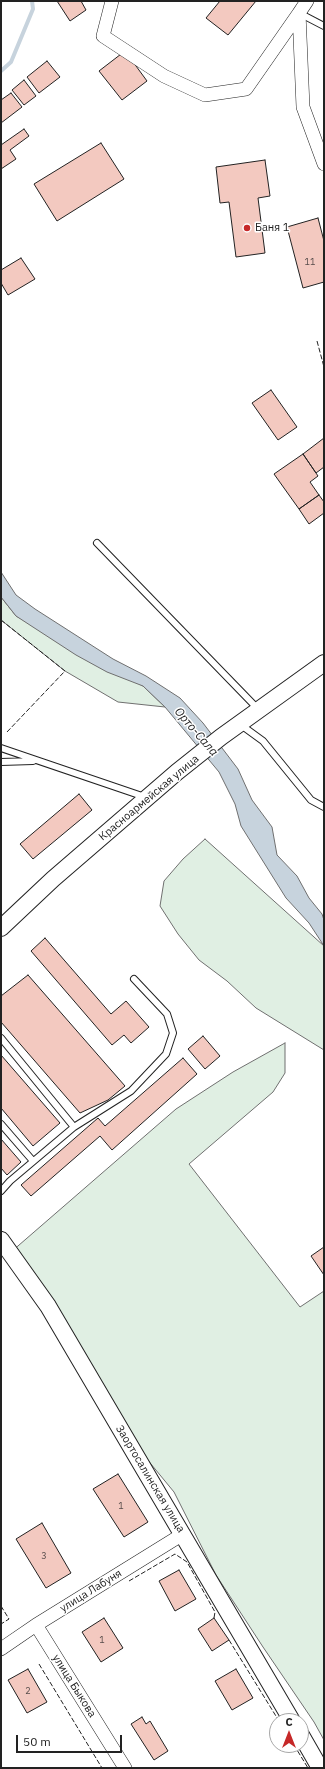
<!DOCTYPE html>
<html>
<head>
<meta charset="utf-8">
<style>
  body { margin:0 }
  #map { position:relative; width:325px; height:1769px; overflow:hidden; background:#fff; font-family:"IBM Plex Sans",sans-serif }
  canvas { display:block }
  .frame { position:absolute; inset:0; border:2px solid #222; pointer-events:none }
  .north { position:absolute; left:269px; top:1713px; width:40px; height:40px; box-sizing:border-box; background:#fff; border:1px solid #a7a7a7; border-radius:50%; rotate:0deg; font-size:11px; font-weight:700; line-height:16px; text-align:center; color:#222 }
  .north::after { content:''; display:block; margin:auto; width:14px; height:18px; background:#c62828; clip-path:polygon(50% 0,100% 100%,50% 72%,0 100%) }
  .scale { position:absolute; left:16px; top:1735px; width:106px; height:18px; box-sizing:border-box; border:2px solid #222; border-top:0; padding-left:5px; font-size:12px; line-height:14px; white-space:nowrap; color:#222; -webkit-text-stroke:3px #fff; paint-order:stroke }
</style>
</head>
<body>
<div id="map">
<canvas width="325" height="1769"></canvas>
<div class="frame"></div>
<div class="north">С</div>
<div class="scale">50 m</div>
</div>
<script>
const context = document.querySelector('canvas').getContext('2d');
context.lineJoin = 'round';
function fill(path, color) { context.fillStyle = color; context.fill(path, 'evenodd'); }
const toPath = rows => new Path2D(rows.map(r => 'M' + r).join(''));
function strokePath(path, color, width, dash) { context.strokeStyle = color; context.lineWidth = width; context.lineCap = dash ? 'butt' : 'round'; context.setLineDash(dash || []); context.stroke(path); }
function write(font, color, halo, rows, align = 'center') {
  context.font = font + ' "IBM Plex Sans",sans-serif'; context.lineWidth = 3; context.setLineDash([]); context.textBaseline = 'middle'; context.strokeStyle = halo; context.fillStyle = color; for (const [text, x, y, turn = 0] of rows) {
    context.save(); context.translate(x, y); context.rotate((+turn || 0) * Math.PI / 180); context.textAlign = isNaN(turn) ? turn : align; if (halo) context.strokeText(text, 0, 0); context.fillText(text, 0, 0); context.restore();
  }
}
const green = toPath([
  [1,597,16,616,143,686,165,707,118,702,65,671,1,620,1,597],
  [205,839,324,946,324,1050,256,1008,227,981,199,960,178,934,160,906,164,881,183,859,205,839],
  [285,1043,285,1073,273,1092,189,1164,300,1307,324,1291,324,1740,314,1722,263,1647,216,1575,174,1492,118,1424,11,1252,176,1109,233,1072,285,1043]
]);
fill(green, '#e0efe3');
strokePath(green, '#6f6f6f', 1);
const water = toPath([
  [1,572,16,595,35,609,113,659,146,676,180,698,203,723,238,769,252,800,272,827,277,855,297,876,309,898,322,914,324,920,324,946,309,923,286,898,241,826,235,804,219,772,165,707,143,686,107,672,76,655,16,616,1,597,1,572]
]);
fill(water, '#c7d3dd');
strokePath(water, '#6f6f6f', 1);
strokePath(toPath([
  [1,71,11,62,33,9,32,1]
]), '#c7d3dd', 4);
const building = toPath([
  [57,1,81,1,86,10,70,21,57,1],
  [220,1,256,1,228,35,206,18,220,1],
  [125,51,147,81,122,100,99,71,125,51],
  [47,61,60,77,39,93,27,77,47,61],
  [24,80,36,96,24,105,12,90,24,80],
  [11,93,22,107,1,123,1,100,11,93],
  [24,129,29,136,10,150,16,159,1,169,1,145,24,129],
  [101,143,124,179,57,221,34,184,101,143],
  [265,160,270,196,258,198,265,253,236,257,229,202,220,203,216,167,265,160],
  [318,218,324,241,324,282,303,288,287,227,318,218],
  [21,258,35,279,8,295,1,283,1,270,21,258],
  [271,390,297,427,278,440,252,403,271,390],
  [324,438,324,467,316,473,303,454,324,438],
  [303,454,318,476,310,482,319,495,299,509,274,474,303,454],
  [319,495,324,502,324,513,309,524,299,509,319,495],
  [79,794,92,810,33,859,20,844,79,794],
  [45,938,111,1014,126,1001,149,1027,131,1043,124,1035,112,1045,31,951,45,938],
  [28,975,125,1086,108,1100,80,1113,1,1022,1,996,28,975],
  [203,1036,220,1056,205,1069,188,1049,203,1036],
  [1,1055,60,1123,33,1146,1,1108,1,1055],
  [183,1058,197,1074,112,1150,100,1136,31,1196,21,1185,98,1118,105,1126,183,1058],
  [1,1139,21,1162,7,1175,1,1168,1,1139],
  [324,1247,324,1275,311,1256,324,1247],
  [118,1474,148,1522,124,1537,93,1489,118,1474],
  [42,1523,71,1573,46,1588,16,1539,42,1523],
  [179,1570,196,1599,175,1611,159,1581,179,1570],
  [104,1618,123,1648,101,1662,82,1632,104,1618],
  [214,1618,229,1640,212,1651,198,1629,214,1618],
  [28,1669,47,1702,27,1713,8,1680,28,1669],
  [236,1669,253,1698,232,1710,215,1681,236,1669],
  [142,1717,146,1724,150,1721,168,1751,154,1760,131,1724,142,1717]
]);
fill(building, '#f3c9c0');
strokePath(building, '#222', 1);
const service = toPath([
  [299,13,324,26],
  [97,543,258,709],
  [241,725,263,741,311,800,324,807],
  [1,748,145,797],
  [1,762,33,761],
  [1,1038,74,1127],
  [1,1124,33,1161],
  [1,1191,10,1181,74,1127,131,1091,166,1054,173,1033,167,1014,134,979]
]);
const minor = toPath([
  [112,1,103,36,164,76,205,95,246,89,299,13],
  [307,1,299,13,303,107,324,164],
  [36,1625,125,1768],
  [1,1649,36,1625,183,1534]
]);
const tertiary = toPath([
  [1,928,53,879,177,772,221,737,324,663],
  [1,1240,48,1306,292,1721],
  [301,1735,320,1768]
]);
strokePath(service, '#222', 8);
strokePath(minor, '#222', 14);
strokePath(tertiary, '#222', 18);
strokePath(service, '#fff', 6);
strokePath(minor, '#fff', 13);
strokePath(tertiary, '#fff', 16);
strokePath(toPath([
  [317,341,324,367],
  [1,620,65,671,7,732],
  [129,1581,175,1554,187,1562,215,1612,214,1618],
  [1,1606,9,1619,1,1624],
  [229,1640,279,1721],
  [39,1664,102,1768],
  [294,1745,308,1768]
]), '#222', 1, [5, 2]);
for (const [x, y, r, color] of [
  [247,228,4,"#c62828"]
]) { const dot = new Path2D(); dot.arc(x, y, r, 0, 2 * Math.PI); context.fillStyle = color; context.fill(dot); strokePath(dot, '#fff', 1.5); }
write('9px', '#564c4a', null, [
  ["11",310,262],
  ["1",121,1506],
  ["3",44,1556],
  ["1",102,1640],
  ["2",28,1691]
]);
write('11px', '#222', '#fff', [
  ["Баня 1",255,228]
], 'left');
write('11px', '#222', '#fff', [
  ["Красноармейская улица",149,798,-40],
  ["Заортосалинская улица",150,1479,59],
  ["улица Лабуня",91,1591,-32],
  ["улица Быкова",74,1686,58]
]);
write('italic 12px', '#222', '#fff', [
  ["Орто-Сала",196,732,49]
]);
</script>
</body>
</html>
